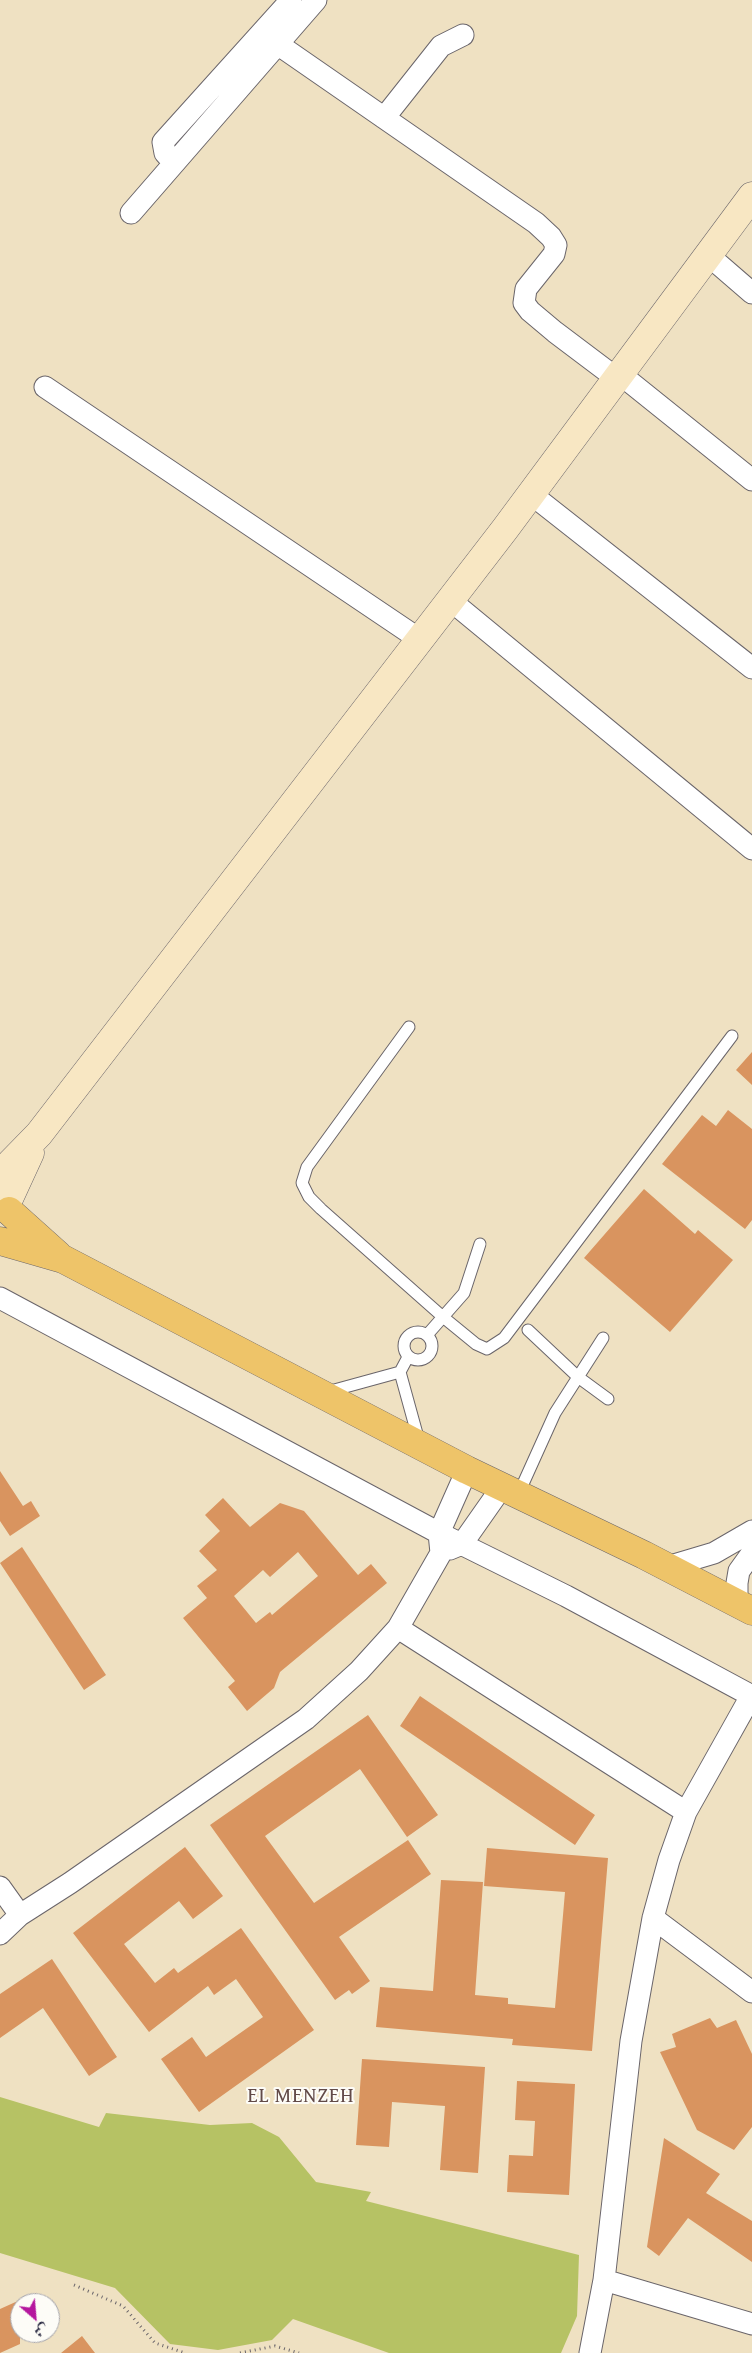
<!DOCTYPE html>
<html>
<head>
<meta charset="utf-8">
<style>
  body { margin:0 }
  #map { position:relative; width:752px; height:2353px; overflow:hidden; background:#efe1c2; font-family:"Gentium Book Plus",Amiri,serif }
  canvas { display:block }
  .north { position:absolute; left:10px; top:2293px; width:50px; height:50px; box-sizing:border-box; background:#fdfcf7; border:1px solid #a5a5ac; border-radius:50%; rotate:153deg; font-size:14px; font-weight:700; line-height:20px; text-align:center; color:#22223b }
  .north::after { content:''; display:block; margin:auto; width:18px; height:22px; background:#b5179e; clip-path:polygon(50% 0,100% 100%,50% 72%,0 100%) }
</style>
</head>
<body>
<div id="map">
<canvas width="752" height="2353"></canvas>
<div class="north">ش</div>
</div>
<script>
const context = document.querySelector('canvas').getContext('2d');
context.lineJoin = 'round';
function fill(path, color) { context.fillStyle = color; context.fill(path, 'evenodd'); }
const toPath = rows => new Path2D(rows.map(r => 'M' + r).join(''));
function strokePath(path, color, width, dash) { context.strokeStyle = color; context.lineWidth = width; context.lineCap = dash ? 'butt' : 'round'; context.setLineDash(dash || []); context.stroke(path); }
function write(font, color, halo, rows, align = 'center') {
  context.font = font + ' "Gentium Book Plus",serif'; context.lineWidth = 4; context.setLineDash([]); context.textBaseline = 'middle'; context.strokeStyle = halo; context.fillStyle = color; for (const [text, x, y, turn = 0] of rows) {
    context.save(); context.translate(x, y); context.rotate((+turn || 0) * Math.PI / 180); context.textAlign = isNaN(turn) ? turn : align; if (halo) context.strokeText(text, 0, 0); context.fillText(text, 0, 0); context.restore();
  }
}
fill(toPath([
  [0,2097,99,2127,106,2113,210,2125,252,2123,279,2137,316,2182,371,2192,366,2201,579,2255,577,2316,561,2353,389,2353,293,2319,272,2340,218,2350,170,2344,115,2288,0,2253]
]), '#b6c264');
fill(toPath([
  [752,1052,752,1085,736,1070],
  [728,1110,752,1129,752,1220,745,1229,662,1164,702,1115,716,1126],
  [644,1189,695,1234,698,1230,733,1260,670,1332,584,1258],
  [0,1471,23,1506,31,1501,40,1516,10,1536,0,1521],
  [223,1498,250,1527,280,1503,304,1511,358,1575,371,1564,387,1583,280,1672,274,1688,247,1711,228,1687,235,1681,183,1618,207,1598,197,1586,217,1570,199,1551,220,1531,205,1515],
  [298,1552,318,1576,272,1615,270,1612,256,1623,234,1596,263,1570,270,1577],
  [22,1547,106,1675,84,1690,0,1563],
  [420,1696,595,1815,575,1845,400,1726],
  [368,1715,438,1815,407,1837,360,1769,265,1836,314,1903,408,1840,431,1874,339,1937,370,1981,352,1994,349,1990,335,2000,210,1825],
  [185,1847,223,1896,193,1919,179,1901,124,1944,155,1983,174,1968,178,1973,241,1928,314,2030,199,2112,161,2059,192,2037,206,2057,263,2017,236,1979,214,1995,208,1986,149,2032,73,1933],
  [487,1848,608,1858,592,2051,512,2045,513,2039,376,2027,380,1987,433,1991,441,1880,483,1882,475,1995,508,1998,508,2004,555,2008,565,1892,484,1886],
  [52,1959,117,2057,89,2076,43,2008,0,2038,0,1994],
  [710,2018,717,2028,736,2020,752,2054,752,2127,734,2150,697,2130,660,2052,676,2047,672,2034],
  [362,2059,485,2067,478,2173,440,2170,445,2106,392,2102,389,2147,356,2145],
  [517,2081,575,2084,569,2195,507,2192,509,2155,533,2156,535,2121,515,2120],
  [664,2138,720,2174,706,2193,752,2221,752,2262,688,2218,659,2256,647,2247],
  [20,2300,20,2344,0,2353,0,2309],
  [82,2336,95,2353,61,2353]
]), '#d9945f');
const lane = toPath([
  [409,1027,307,1167,302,1183,309,1197,321,1209,443,1317,476,1344,487,1349,504,1338,732,1036],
  [528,1330,578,1377,608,1399],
  '404 1346a14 14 0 1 1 28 0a14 14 0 1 1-28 0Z',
  [427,1335,464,1293,480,1244],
  [408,1357,400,1372,419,1441],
  [327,1392,400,1372],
  [518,1495,555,1413,603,1338]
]);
const street = toPath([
  [276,43,536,223,551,237,556,245,554,254,526,289,524,303,530,311,555,332,616,378],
  [384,118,441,46,463,35],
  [174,163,165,153,163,142,291,0],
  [131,213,316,0],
  [708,255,752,293],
  [620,374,752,480],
  [45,387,419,639],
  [531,494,752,668],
  [450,600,752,849],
  [0,1298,439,1533,566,1596,752,1696],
  [450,1549,462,1544,502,1487],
  [667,1567,714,1553,752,1531],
  [742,1607,737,1595,737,1583,739,1571,752,1553],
  [398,1628,686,1812],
  [0,1887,20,1915],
  [653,1918,752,1992],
  [0,1934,20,1915,70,1883,306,1719,359,1671,398,1628,441,1553,439,1533,467,1470],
  [604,2280,752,2324],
  [590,2353,604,2280,631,2041,653,1918,669,1860,686,1812,751,1696]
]);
const secondary = toPath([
  [0,1174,39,1134,505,529,752,196],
  [7,1203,30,1153]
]);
const primary = toPath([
  [9,1211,58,1255],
  [0,1241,63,1259,467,1470,644,1555,752,1611]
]);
strokePath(lane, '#6a656a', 13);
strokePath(street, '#6a656a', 23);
strokePath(secondary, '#6a656a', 29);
strokePath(primary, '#6a656a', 29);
strokePath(toPath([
  [74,2285,123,2306,155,2343,185,2353],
  [240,2353,275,2346,299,2353]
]), '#6a656a', 3, [1, 4]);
strokePath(lane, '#fff', 11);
strokePath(street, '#fff', 21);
strokePath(secondary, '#f8e7c3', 28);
strokePath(primary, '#eec469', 28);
context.letterSpacing = '1px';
write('20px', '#624a48', '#fdfcf7', [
  ["EL MENZEH",301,2097]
]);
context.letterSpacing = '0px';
</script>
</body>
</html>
